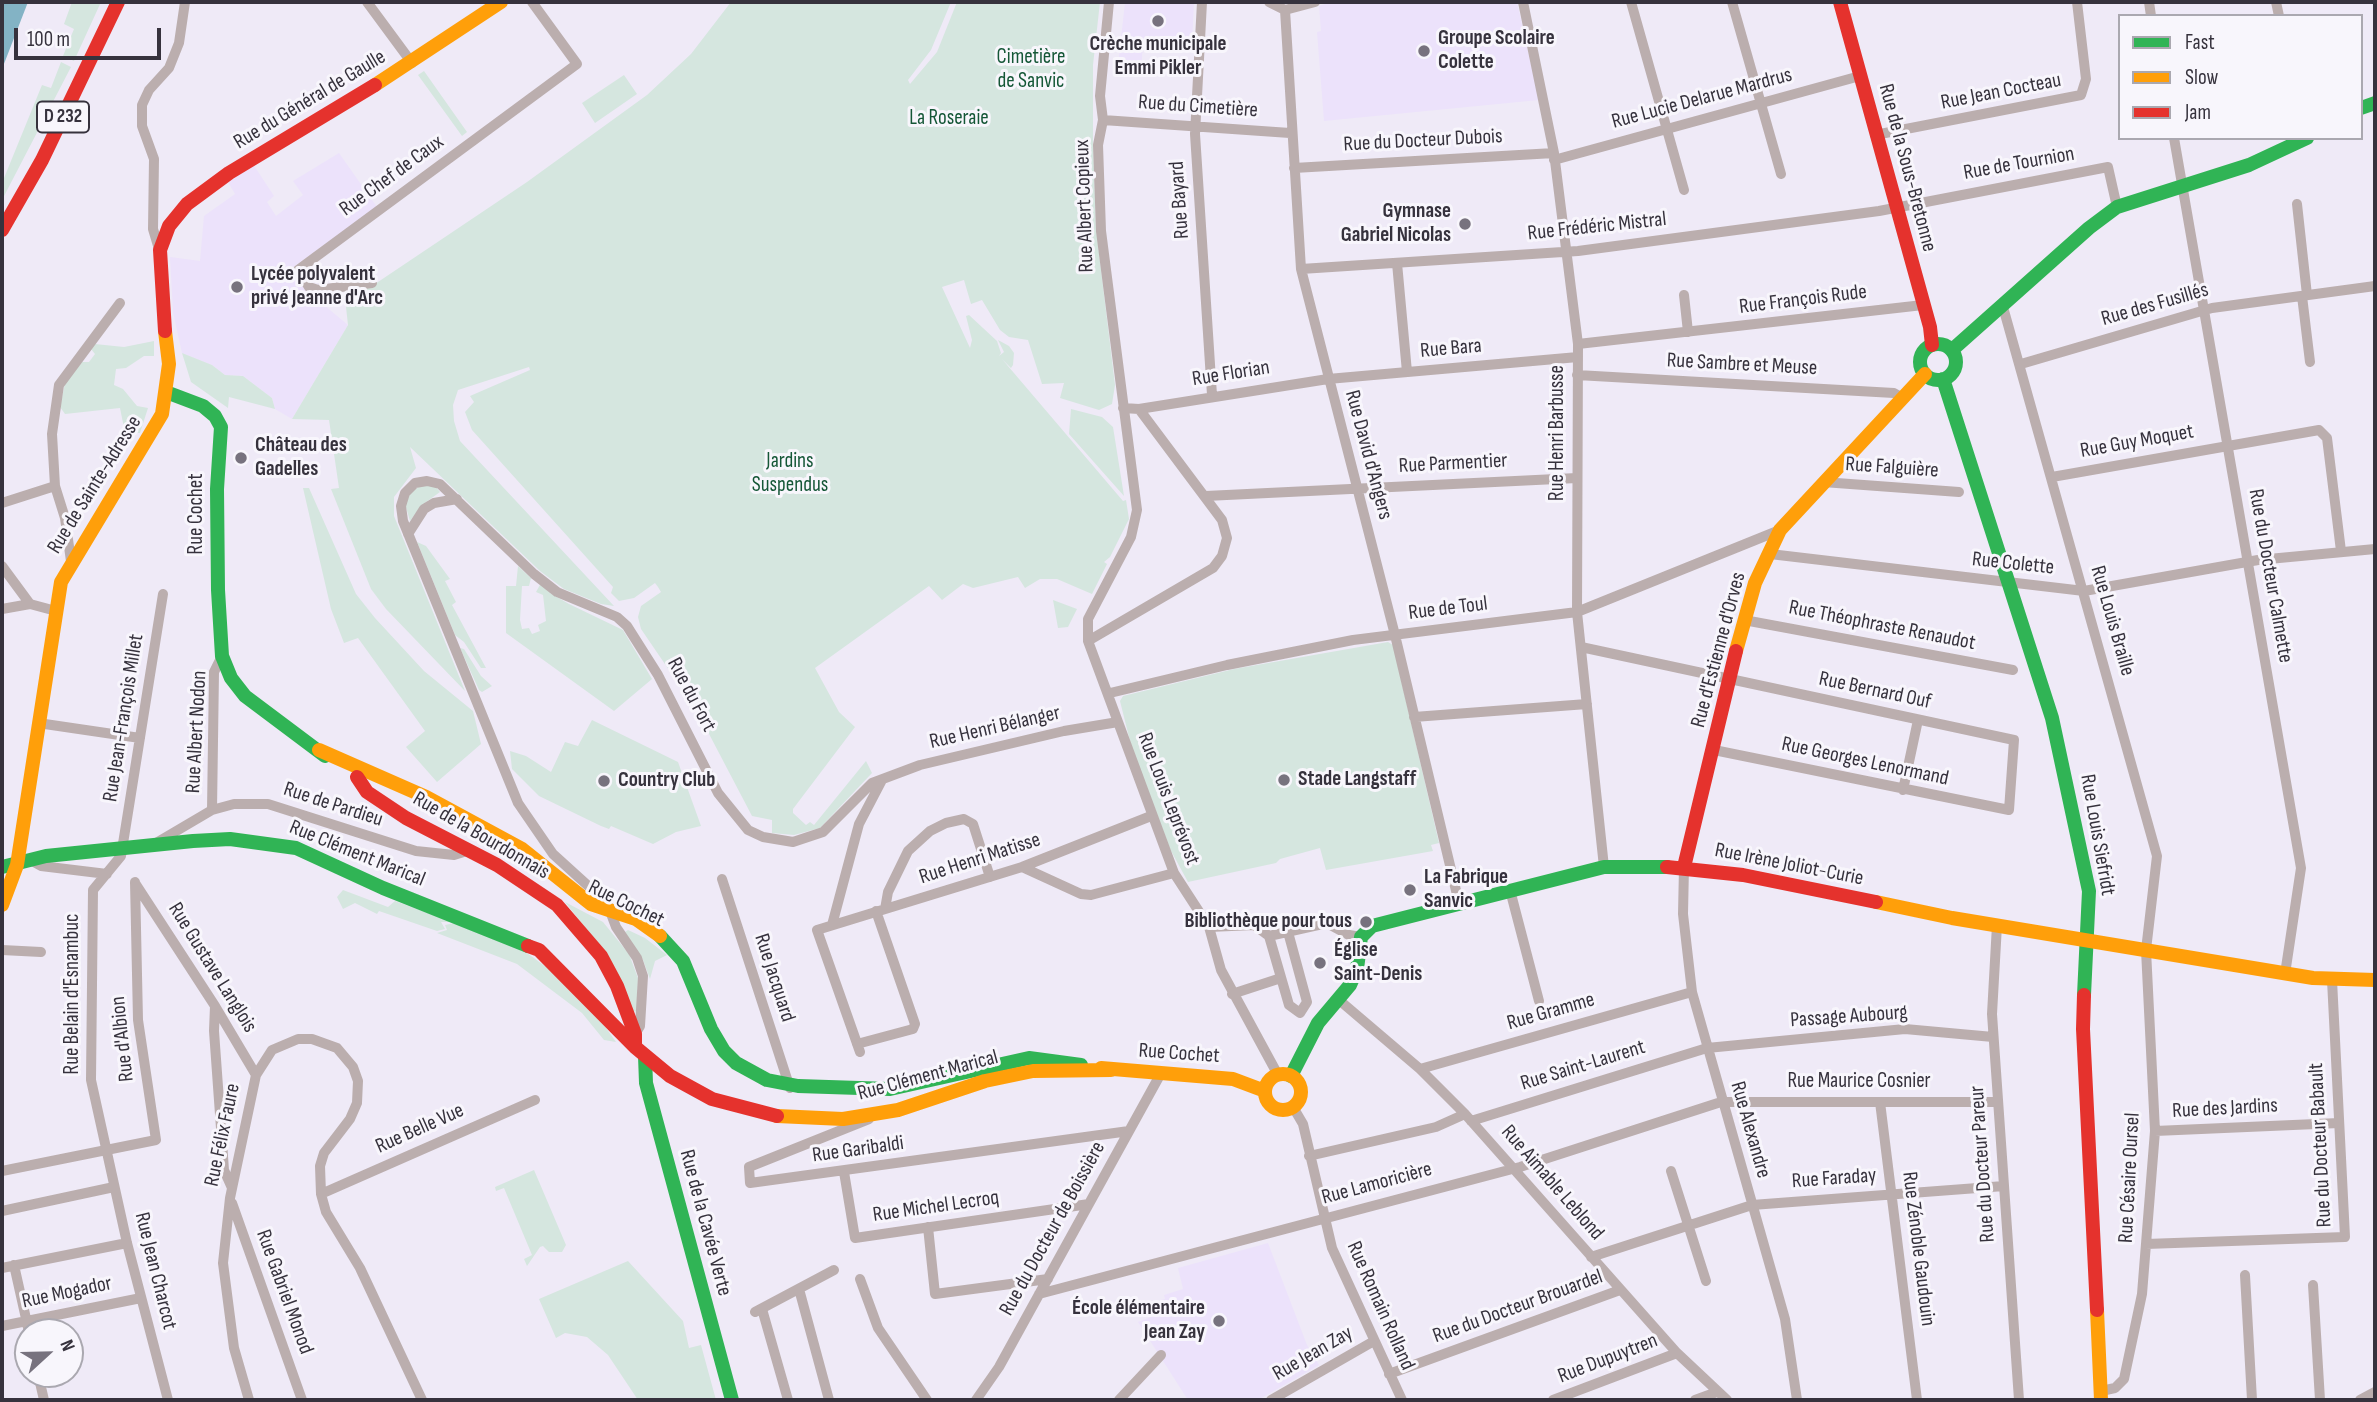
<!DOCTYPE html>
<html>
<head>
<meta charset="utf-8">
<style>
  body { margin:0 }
  #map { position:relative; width:2377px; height:1402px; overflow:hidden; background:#efeaf7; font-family:"Sofia Sans Condensed",sans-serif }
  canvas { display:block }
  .frame { position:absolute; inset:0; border:4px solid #36323d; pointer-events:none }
  .legend { position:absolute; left:2118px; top:14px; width:245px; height:126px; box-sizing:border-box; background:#f8f6fc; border:2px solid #aaa8b0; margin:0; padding:9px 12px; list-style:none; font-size:21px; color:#36323d }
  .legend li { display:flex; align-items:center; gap:14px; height:35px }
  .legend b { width:35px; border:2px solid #aaa8b0 }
  .north { position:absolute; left:14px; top:1318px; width:70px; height:70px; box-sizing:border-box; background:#f8f6fc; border:2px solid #aaa8b0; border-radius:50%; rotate:68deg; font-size:19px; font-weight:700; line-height:28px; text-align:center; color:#36323d }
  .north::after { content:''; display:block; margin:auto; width:24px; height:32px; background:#77727e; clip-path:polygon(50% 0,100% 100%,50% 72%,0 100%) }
  .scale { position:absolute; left:14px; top:28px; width:147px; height:32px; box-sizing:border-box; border:4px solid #36323d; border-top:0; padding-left:9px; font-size:21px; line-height:24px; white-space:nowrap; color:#36323d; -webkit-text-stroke:5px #f8f6fc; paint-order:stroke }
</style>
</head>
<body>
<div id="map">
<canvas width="2377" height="1402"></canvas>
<div class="frame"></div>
<ul class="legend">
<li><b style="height:9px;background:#30b455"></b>Fast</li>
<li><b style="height:9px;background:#ff9f0a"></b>Slow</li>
<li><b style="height:9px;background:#e5322d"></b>Jam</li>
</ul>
<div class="north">N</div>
<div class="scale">100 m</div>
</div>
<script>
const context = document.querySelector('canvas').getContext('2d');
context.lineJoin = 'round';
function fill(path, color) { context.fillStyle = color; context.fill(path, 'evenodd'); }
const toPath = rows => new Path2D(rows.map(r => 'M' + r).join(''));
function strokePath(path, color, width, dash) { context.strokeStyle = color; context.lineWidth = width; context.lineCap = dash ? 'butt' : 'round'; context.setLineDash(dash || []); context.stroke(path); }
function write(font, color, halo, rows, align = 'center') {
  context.font = font + ' "Sofia Sans Condensed",sans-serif'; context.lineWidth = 6; context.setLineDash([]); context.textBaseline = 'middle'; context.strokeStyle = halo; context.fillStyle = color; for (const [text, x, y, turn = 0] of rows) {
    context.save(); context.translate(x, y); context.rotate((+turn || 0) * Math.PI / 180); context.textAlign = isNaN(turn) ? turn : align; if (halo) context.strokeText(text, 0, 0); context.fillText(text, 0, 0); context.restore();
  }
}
fill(toPath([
  [1125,2,1194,2,1192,43,1143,40,1141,76,1117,75],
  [1331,2,1517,2,1539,100,1324,121,1317,32,1321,31,1319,6],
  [339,153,377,207,289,270,312,295,348,325,292,419,275,409,272,398,243,376,225,375,212,365,182,353,173,312,170,257,200,261,204,216,235,194,228,182,253,164,274,196,267,202,276,216,303,195,293,181],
  [1268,1243,1307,1345,1319,1365,1258,1400,1188,1400,1138,1322,1156,1315,1151,1303,1165,1299,1164,1295,1183,1289,1178,1268]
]), '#ece2fb');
fill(toPath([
  [72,2,101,2,74,61,63,56,74,29,64,24],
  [731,2,951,2,931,50,908,80,910,84,937,52,957,2,1100,2,1093,65,1093,139,1096,228,1115,385,1112,404,1099,410,1060,398,1064,383,1042,384,1028,340,1009,337,1000,330,982,300,971,304,964,280,942,287,970,348,972,340,966,316,969,315,997,341,1001,353,999,356,1004,352,998,340,1009,346,1014,353,1013,365,1011,368,1002,359,1123,501,1126,500,1129,519,1110,557,1104,562,1107,564,1092,594,1057,579,1040,579,1025,588,1018,577,973,588,963,584,942,600,929,586,815,668,839,712,855,727,793,809,793,813,806,825,810,822,814,825,866,761,872,773,820,828,794,835,772,833,772,820,752,816,697,711,641,629,638,617,641,606,661,592,658,587,655,583,634,598,619,601,611,593,613,587,472,430,465,412,474,402,470,396,530,370,529,367,458,390,453,405,454,421,460,441,614,606,601,604,564,589,540,571,410,447,416,468,394,497,394,516,465,691,386,609,371,589,331,489,339,488,329,420,292,419,348,325,344,289,375,284,527,182,647,95,691,54],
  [61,62,71,67,2,200,2,183,42,85,51,88],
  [424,71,467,132,462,136,418,75],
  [624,75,637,94,595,123,582,103],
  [154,341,154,356,144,356,126,368,116,369,114,385,123,389,137,406,148,408,140,433,125,433,120,408,65,414,60,407,65,383,82,362,89,362,95,354,91,349,95,344,124,347],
  [182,353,212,365,225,375,243,376,272,398,275,409,229,397,228,408,191,382],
  [1071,409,1102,417,1113,427,1124,496,1069,434],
  [420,486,435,486,440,492,422,505,410,521,405,504,411,492],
  [303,488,309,488,356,594,375,618,424,671,473,711,481,744,437,782,406,747,425,731,358,638,344,643,331,609],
  [417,542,426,546,450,579,445,581,456,602,452,605,486,668,481,668,464,642,455,635],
  [518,566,531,578,529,586,522,586,520,620,522,629,529,628,532,634,540,631,538,625,546,621,543,595,536,592,541,583,551,590,550,593,569,604,623,630,652,679,614,711,506,633,506,586,516,586],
  [1053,600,1077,609,1068,627,1058,628],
  [1388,642,1393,645,1439,843,1431,845,1433,851,1326,870,1320,848,1280,859,1276,863,1188,882,1170,849,1131,745,1120,701,1123,696,1234,669],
  [460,648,464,649,481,676,492,686,482,692,479,690],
  [592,720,678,762,701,826,676,832,653,844,611,826,609,829,601,826,539,796,512,769,510,751,526,756,551,772,565,742,578,746],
  [343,890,388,907,395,901,452,922,441,922,445,929,437,931,379,911,377,914,355,903,343,909,337,897],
  [565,902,603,922,629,954,638,978,637,1011,633,1012,607,955],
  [455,923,520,948,549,969,599,1018,616,1042,604,1040,582,1013,517,964,437,933,447,930,445,925],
  [628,930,645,938,667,955,655,961,650,979,643,960,625,932],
  [534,1170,566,1245,562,1252,549,1252,543,1246,540,1247,527,1266,524,1259,532,1255,504,1188,496,1191,495,1187],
  [628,1261,683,1321,689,1348,701,1345,716,1400,638,1400,608,1355,587,1337,565,1333,556,1338,539,1299]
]), '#d5e6df');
fill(toPath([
  [2,2,28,2,2,69]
]), '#83b3c5');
strokePath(toPath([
  [367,2,412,63],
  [1109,2,1100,96,1103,120,1098,145,1101,231,1137,510,1131,537,1088,619,1088,641,1174,873,1209,927,1221,970,1278,1075],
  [1202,2,1195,134,1212,395],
  [1269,2,1285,10],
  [1523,2,1554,153,1578,344,1577,612,1604,867],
  [1631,2,1684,190],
  [1732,2,1781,174],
  [2149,2,2151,16],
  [2276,2,2279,16],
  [1285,10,1301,269,1395,635,1459,903],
  [1285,10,1315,2],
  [1103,120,1290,133],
  [1875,135,2081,95,2086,79,2077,2],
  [2174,138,2301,868,2285,974],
  [1554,160,1860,76],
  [1294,168,1554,153],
  [2297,204,2307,295],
  [159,249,153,229,154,159,142,126,142,105,149,90,169,68,179,43,185,2],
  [1397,263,1407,372],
  [1301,269,1578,251,1879,211,2108,167,2117,207],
  [372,283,318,290,309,287,298,270,577,64,532,2],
  [1684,295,1688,332],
  [2302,296,2310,362],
  [2003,307,2157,856,2146,950,2155,1131,2142,1294,2124,1379,2115,1388,2101,1391],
  [1578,344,1923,305],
  [2021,364,2212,308,2375,286],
  [1577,375,1894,393,1903,398],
  [1139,409,1328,379,1578,357],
  [2052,477,2319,430,2327,438,2341,551],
  [1823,482,1959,492],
  [1206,496,1577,478],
  [2,503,55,486],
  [408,534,424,509,434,503,457,499],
  [1770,554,2084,591,2258,560,2375,549],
  [71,561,65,518,55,486,52,434,59,385,120,303],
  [2,566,30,604,56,611],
  [163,594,121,856,93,890,91,1080,127,1243,168,1400],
  [2,609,30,604],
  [1744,620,2013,670],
  [1088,641,1213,568,1222,556,1227,538,1222,520,1139,409,1123,408],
  [1581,647,2014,740,2009,810,1714,750],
  [1110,693,1227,665,1353,640,1577,612,1780,530],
  [1414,717,1587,704],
  [38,723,140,738],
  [1903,790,1918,720],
  [212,810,214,672,222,656],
  [156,843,212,810,234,804,268,804,416,851,454,855,467,851],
  [32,861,41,866,107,874],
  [1022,867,1081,894,1091,895,1174,873],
  [1684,867,1683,914,1692,992,1785,1319,1797,1400],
  [722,879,790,1088],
  [135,883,215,1006,256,1075],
  [1510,890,1539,1001],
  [885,909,888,892,908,851,930,831,946,823,964,819,973,824,990,877],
  [832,925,859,824,882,780],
  [1997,925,1992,1014,2019,1400],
  [1209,927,1254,925,1269,936],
  [1269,936,1289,1005,1300,1013,1307,1002,1288,932],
  [1269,936,1327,923,1349,935,1361,937],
  [2,950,41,952],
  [1232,994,1281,978],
  [1339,1000,1420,1069,1465,1114,1677,1353,1727,1400],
  [215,1006,214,1031,224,1170,232,1188],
  [635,1034,640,1026,643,976,637,958,616,927,607,903,553,854,518,803,403,521,401,506,405,493,415,483,427,481,440,484,534,574,557,592,617,617,627,626,658,675,718,793,748,830,763,837,793,842,823,832,872,783,920,765,1064,731,1118,722],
  [857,1044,913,1029,915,1024,876,911],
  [860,1052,817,930,1022,867,1151,816],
  [1420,1069,1692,992],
  [1880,1102,1917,1400],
  [1293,1107,1303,1124,1332,1248,1402,1400],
  [869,1119,749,1167,750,1183,1129,1131],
  [1471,1121,1707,1048,1905,1029,1993,1037],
  [2155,1131,2339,1123],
  [1309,1156,1436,1127,1465,1114],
  [2,1171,156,1140,138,1020,135,882],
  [1671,1171,1706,1281],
  [844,1172,855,1238,1089,1204],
  [321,1194,535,1100],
  [232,1203,302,1400],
  [2,1211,114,1187],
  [928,1227,935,1294,1048,1279],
  [2146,1244,2345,1237,2332,980],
  [1591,1257,1752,1205,2004,1186],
  [14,1265,29,1332],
  [2,1268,127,1243],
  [2245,1275,2252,1400],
  [860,1279,878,1328,927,1400],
  [2313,1285,2320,1400],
  [799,1289,829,1400],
  [1039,1294,1520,1167,1721,1102,1997,1102],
  [762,1309,788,1400],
  [755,1312,834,1270],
  [2,1326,141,1298],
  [38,1374,44,1400],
  [1389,1374,1620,1290],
  [249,1400,234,1348,223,1263,230,1198,256,1075,272,1050,298,1039,312,1039,337,1048,353,1067,358,1081,357,1103,350,1119,324,1153,320,1166,321,1194,326,1212,360,1268,422,1400],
  [976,1400,999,1367,1160,1075],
  [1119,1400,1161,1355],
  [1271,1400,1374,1341],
  [1553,1400,1677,1353],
  [1695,1400,1717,1392],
  [2360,1400,2375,1392]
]), '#bbaeae', 10);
strokePath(toPath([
  [2361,108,2375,103],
  '1920 362a18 18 0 1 1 36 0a18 18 0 1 1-36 0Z',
  [1952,350,2089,228,2117,207,2249,165,2307,138],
  [1943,379,2052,718,2089,891,2084,995],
  [166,392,203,406,215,416,221,427,217,489,218,590,222,656,231,678,245,696,325,756],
  [2,867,46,856,193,841,230,839,296,848,383,888,528,946],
  [660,936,683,961,711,1029,724,1051,736,1063,767,1080,798,1086,890,1089,1029,1058,1081,1065],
  [645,1056,646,1083,732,1400],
  [1291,1076,1318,1023,1350,985,1357,969,1361,937,1372,926,1604,867,1667,867]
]), '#30b455', 14);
strokePath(toPath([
  [375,85,501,2],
  [1736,651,1755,583,1780,530,1925,374],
  [319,750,426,797,522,849,591,904,636,919,660,936],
  [1876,902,1952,918,2313,978,2375,980],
  [2,905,17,865,61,582,162,414,169,364,165,331],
  [1101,1068,1233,1079,1265,1091],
  '1265 1092a18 18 0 1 1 36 0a18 18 0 1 1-36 0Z',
  [777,1116,843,1119,898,1110,985,1081,1033,1071,1111,1070],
  [2097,1310,2101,1400]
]), '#ff9f0a', 14);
strokePath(toPath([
  [1840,2,1930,327,1932,345],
  [2,230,42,160,118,2],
  [165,331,160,250,169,226,187,204,229,173,375,85],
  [357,777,367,792,406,818,497,865,557,905,601,956,617,986,635,1034,635,1047],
  [1667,867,1743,875,1876,902],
  [1684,867,1736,651],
  [528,946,539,950,635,1047,670,1076,712,1099,777,1116],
  [2084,995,2083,1029,2097,1310]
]), '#e5322d', 14);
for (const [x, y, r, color] of [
  [1158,21,7,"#77727e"],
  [1424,51,7,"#77727e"],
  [1465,224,7,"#77727e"],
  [237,287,7,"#77727e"],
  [241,458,7,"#77727e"],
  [1284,780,7,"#77727e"],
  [604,781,7,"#77727e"],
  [1410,890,7,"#77727e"],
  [1366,922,7,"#77727e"],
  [1320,963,7,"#77727e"],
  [1219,1321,7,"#77727e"]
]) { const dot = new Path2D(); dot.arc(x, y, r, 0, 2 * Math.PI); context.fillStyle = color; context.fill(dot); strokePath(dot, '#f8f6fc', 2.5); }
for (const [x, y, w] of [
  [63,117,52]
]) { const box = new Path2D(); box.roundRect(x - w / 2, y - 15.5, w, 31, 5); context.fillStyle = '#f8f6fc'; context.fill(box); strokePath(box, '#36323d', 2); }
write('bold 19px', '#36323d', null, [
  ["D 232",63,117]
]);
write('bold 21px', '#36323d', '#f8f6fc', [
  ["Groupe Scolaire",1438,39],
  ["Colette",1438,63],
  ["Crèche municipale",1158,45,"center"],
  ["Emmi Pikler",1158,69,"center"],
  ["Gymnase",1451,212,"right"],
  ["Gabriel Nicolas",1451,236,"right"],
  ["Lycée polyvalent",251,275],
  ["privé Jeanne d'Arc",251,299],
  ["Château des",255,446],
  ["Gadelles",255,470],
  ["Stade Langstaff",1298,780],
  ["Country Club",618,781],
  ["La Fabrique",1424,878],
  ["Sanvic",1424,902],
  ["Bibliothèque pour tous",1352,922,"right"],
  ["Église",1334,951],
  ["Saint-Denis",1334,975],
  ["École élémentaire",1205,1309,"right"],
  ["Jean Zay",1205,1333,"right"]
], 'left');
write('21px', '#155737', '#f8f6fc', [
  ["Cimetière",1031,58],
  ["de Sanvic",1031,82],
  ["La Roseraie",949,119],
  ["Jardins",790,462],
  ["Suspendus",790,486]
]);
write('21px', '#36323d', '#f8f6fc', [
  ["Rue Jean Cocteau",2001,92,-11],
  ["Rue Lucie Delarue Mardrus",1702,99,-15],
  ["Rue du Général de Gaulle",310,100,-31],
  ["Rue du Cimetière",1198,107,4],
  ["Rue du Docteur Dubois",1423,141,-3],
  ["Rue de Tournion",2019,164,-10],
  ["Rue de la Sous-Bretonne",1907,168,75],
  ["Rue Chef de Caux",392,176,-36],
  ["Rue Bayard",1180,200,-94],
  ["Rue Albert Copieux",1085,206,-92],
  ["Rue Frédéric Mistral",1597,227,-6],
  ["Rue François Rude",1803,300,-7],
  ["Rue des Fusillés",2155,305,-16],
  ["Rue Bara",1451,349,-5],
  ["Rue Sambre et Meuse",1742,365,3],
  ["Rue Florian",1231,374,-9],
  ["Rue Henri Barbusse",1558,433,-90],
  ["Rue Guy Moquet",2137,442,-10],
  ["Rue David d'Angers",1368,455,75],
  ["Rue Parmentier",1453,464,-3],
  ["Rue Falguière",1892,468,4],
  ["Rue de Sainte-Adresse",95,485,-58],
  ["Rue Cochet",197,514,-90],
  ["Rue Colette",2013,564,6],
  ["Rue du Docteur Calmette",2270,576,80],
  ["Rue de Toul",1448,609,-7],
  ["Rue Louis Braille",2112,621,74],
  ["Rue Théophraste Renaudot",1882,626,11],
  ["Rue d'Estienne d'Orves",1719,650,-75],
  ["Rue Bernard Ouf",1875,691,12],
  ["Rue du Fort",691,695,62],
  ["Rue Jean-François Millet",124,718,-81],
  ["Rue Henri Bélanger",995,728,-13],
  ["Rue Albert Nodon",197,732,-87],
  ["Rue Georges Lenormand",1865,762,12],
  ["Rue Louis Leprévost",1168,799,69],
  ["Rue de Pardieu",333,805,18],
  ["Rue Louis Siefridt",2097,835,80],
  ["Rue de la Bourdonnais",481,836,30],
  ["Rue Clément Marical",357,854,22],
  ["Rue Henri Matisse",980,859,-18],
  ["Rue Irène Joliot-Curie",1789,865,11],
  ["Rue Cochet",626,904,26],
  ["Rue Gustave Langlois",212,968,58],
  ["Rue Jacquard",774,978,72],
  ["Rue Belain d'Esnambuc",73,994,-90],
  ["Rue Gramme",1551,1012,-16],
  ["Passage Aubourg",1849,1017,-4],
  ["Rue d'Albion",123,1039,-96],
  ["Rue Cochet",1179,1054,4],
  ["Rue Saint-Laurent",1583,1066,-17],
  ["Rue Clément Marical",928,1076,-15],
  ["Rue Maurice Cosnier",1859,1082],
  ["Rue des Jardins",2225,1109,-3],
  ["Rue Belle Vue",420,1129,-24],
  ["Rue Alexandre",1750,1130,74],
  ["Rue Félix Faure",223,1135,-78],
  ["Rue du Docteur Babault",2321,1145,-93],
  ["Rue Garibaldi",858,1150,-8],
  ["Rue du Docteur Pareur",1983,1164,-94],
  ["Rue Césaire Oursel",2130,1178,-87],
  ["Rue Faraday",1834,1179,-4],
  ["Rue Aimable Leblond",1552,1183,49],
  ["Rue Lamoricière",1377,1184,-15],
  ["Rue Michel Lecroq",936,1207,-8],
  ["Rue de la Cavée Verte",705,1223,75],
  ["Rue du Docteur de Boissière",1053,1229,-61],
  ["Rue Zénoble Gaudouin",1918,1249,83],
  ["Rue Jean Charcot",155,1271,76],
  ["Rue Gabriel Monod",284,1292,70],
  ["Rue Mogador",67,1293,-12],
  ["Rue Romain Rolland",1380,1306,66],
  ["Rue du Docteur Brouardel",1518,1307,-20],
  ["Rue Jean Zay",1313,1354,-30],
  ["Rue Dupuytren",1608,1359,-21]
]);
</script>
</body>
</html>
